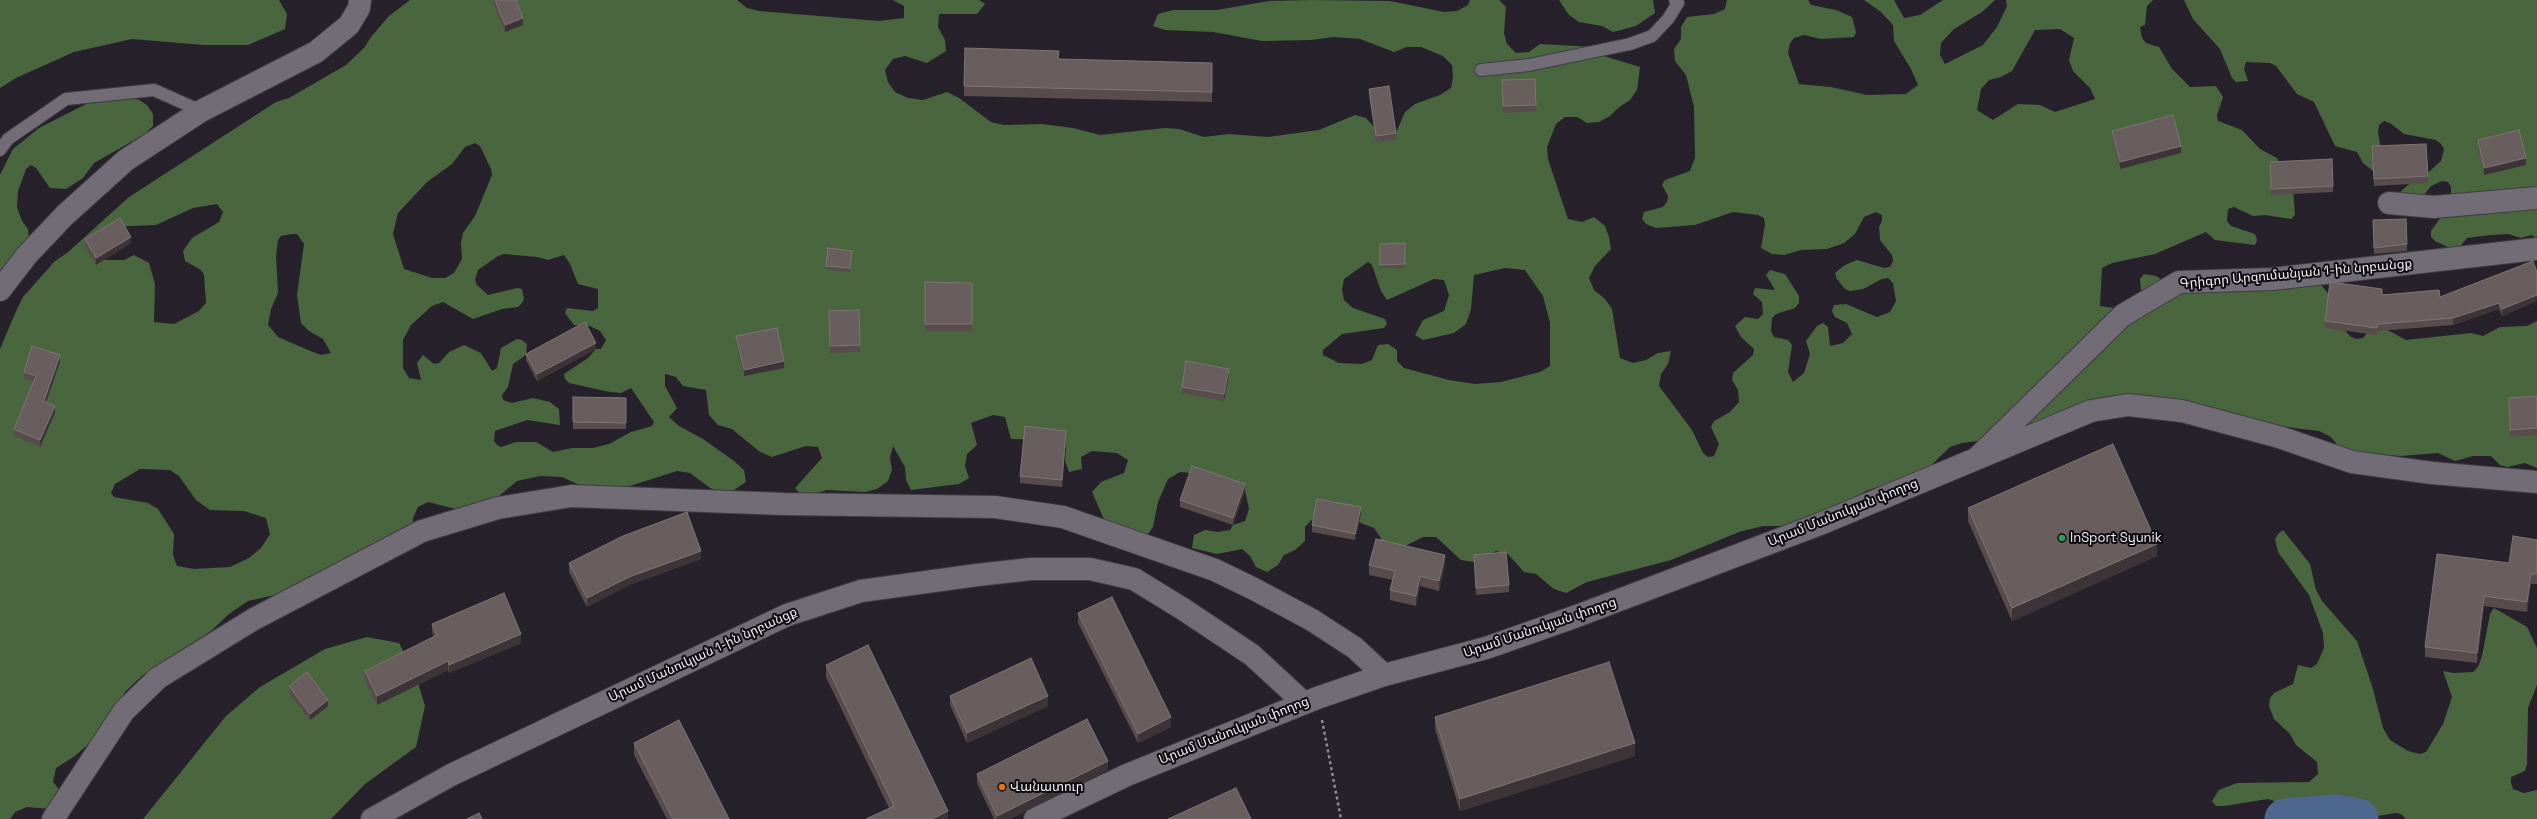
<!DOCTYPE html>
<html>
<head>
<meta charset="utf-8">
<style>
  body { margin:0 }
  canvas { display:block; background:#26212a }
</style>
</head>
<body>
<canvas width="2537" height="819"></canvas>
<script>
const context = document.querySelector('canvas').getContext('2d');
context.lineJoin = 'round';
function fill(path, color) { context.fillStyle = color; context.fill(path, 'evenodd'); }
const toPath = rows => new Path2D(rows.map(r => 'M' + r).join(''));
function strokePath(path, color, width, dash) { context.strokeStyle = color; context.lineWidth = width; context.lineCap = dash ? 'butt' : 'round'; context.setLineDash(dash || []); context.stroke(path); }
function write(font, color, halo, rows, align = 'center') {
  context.font = font + ' "Space Grotesk","Noto Sans Armenian",sans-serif'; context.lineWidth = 4; context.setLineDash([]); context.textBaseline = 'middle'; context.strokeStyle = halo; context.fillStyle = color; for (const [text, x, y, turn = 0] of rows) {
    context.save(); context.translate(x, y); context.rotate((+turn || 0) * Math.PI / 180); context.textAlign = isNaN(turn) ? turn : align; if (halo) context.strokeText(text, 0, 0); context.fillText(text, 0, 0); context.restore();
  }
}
fill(toPath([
  [0,0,279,0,287,14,285,29,248,45,204,45,132,39,74,52,16,78,0,88],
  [410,0,737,0,747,8,759,11,879,21,904,18,904,6,893,0,979,0,985,4,977,14,939,14,938,27,945,40,946,51,927,63,905,56,893,59,885,70,888,82,895,92,908,98,923,100,947,92,959,98,991,122,1004,125,1042,124,1073,128,1100,135,1165,128,1179,129,1204,137,1229,134,1268,137,1319,130,1355,115,1366,118,1375,128,1395,135,1405,112,1415,104,1440,95,1451,88,1453,77,1452,65,1443,56,1421,47,1407,47,1394,52,1360,39,1334,37,1310,40,1262,41,1213,32,1165,30,1153,26,1158,14,1173,10,1217,10,1269,1,1311,0,1390,1,1444,12,1457,11,1468,5,1470,0,1499,0,1506,7,1504,33,1507,44,1516,53,1529,52,1540,44,1594,47,1604,56,1640,67,1637,90,1630,100,1618,108,1610,116,1599,122,1587,123,1577,117,1565,117,1556,124,1547,147,1548,159,1568,219,1582,222,1594,217,1605,226,1609,237,1611,249,1595,266,1589,278,1594,290,1605,299,1612,309,1620,358,1633,363,1646,360,1658,353,1671,351,1668,364,1661,374,1659,386,1692,430,1703,453,1708,457,1714,456,1719,444,1711,427,1714,421,1730,412,1739,402,1738,390,1732,380,1733,373,1753,355,1754,349,1741,337,1735,326,1745,317,1758,319,1763,314,1762,302,1753,294,1755,288,1775,290,1766,275,1770,270,1785,274,1799,296,1799,303,1795,308,1776,314,1772,318,1771,331,1774,337,1788,340,1792,345,1788,372,1793,382,1804,373,1810,354,1806,341,1817,326,1823,323,1828,327,1830,346,1843,343,1852,334,1847,323,1835,317,1832,311,1834,305,1846,304,1877,317,1890,312,1896,301,1893,283,1888,278,1882,279,1863,289,1850,291,1845,289,1837,279,1835,273,1845,265,1857,260,1884,268,1890,267,1893,261,1892,255,1880,240,1879,227,1882,221,1882,215,1876,212,1864,217,1855,234,1844,243,1827,249,1801,250,1784,255,1772,254,1761,248,1765,224,1764,218,1758,215,1733,212,1695,225,1656,228,1646,224,1642,219,1644,212,1663,207,1667,202,1668,196,1662,185,1665,180,1690,171,1695,158,1694,107,1686,75,1675,61,1674,49,1681,39,1681,27,1687,17,1714,14,1725,9,1727,0,1808,0,1811,5,1836,10,1852,17,1856,32,1854,37,1821,39,1804,35,1794,38,1790,43,1788,53,1799,84,1831,87,1867,95,1906,94,1918,85,1911,69,1894,41,1893,25,1881,12,1864,0,1894,0,1904,18,1920,15,1943,0,1995,0,1982,12,1954,29,1941,43,1940,55,1945,64,1983,45,1997,27,2007,6,2006,0,2153,0,2147,6,2145,25,2140,27,2142,38,2146,43,2159,47,2172,69,2190,87,2216,86,2223,97,2217,115,2218,121,2242,130,2260,149,2277,158,2293,190,2295,215,2291,219,2265,215,2253,216,2234,207,2228,209,2227,221,2231,226,2255,234,2257,240,2255,245,2215,240,2206,232,2155,254,2112,263,2102,268,2100,306,2114,308,2137,296,2141,291,2140,279,2144,274,2156,276,2166,282,2254,268,2316,279,2333,299,2338,323,2351,337,2357,339,2363,338,2367,333,2384,328,2406,340,2471,333,2483,336,2500,327,2527,326,2537,321,2537,468,2525,463,2507,467,2500,465,2491,456,2473,456,2455,461,2438,453,2400,456,2357,452,2339,447,2331,437,2319,431,2294,428,2132,400,2046,420,1985,440,1962,443,1950,447,1924,472,1866,491,1844,504,1786,526,1763,526,1739,532,1671,560,1587,582,1566,593,1554,589,1536,574,1524,572,1508,554,1496,551,1474,562,1461,560,1436,537,1423,537,1401,548,1376,549,1381,538,1374,528,1363,524,1342,512,1321,510,1305,527,1305,541,1295,550,1284,555,1278,565,1267,572,1256,567,1250,556,1242,549,1217,554,1192,548,1194,535,1205,530,1218,532,1230,530,1233,525,1245,521,1249,509,1245,491,1234,482,1192,473,1180,472,1168,479,1158,502,1153,527,1145,538,1106,524,1092,492,1101,482,1124,473,1128,460,1117,453,1092,451,1081,457,1082,469,1069,472,1065,461,1066,448,1057,440,1011,439,1005,417,993,415,971,423,977,445,967,454,965,466,969,478,959,484,911,490,906,480,905,467,893,446,890,458,892,470,888,481,877,489,865,492,827,490,803,497,795,488,822,458,818,447,806,446,772,457,760,452,732,429,718,425,709,415,706,390,683,386,676,377,665,374,665,386,677,408,669,417,679,426,703,439,734,461,744,470,746,482,734,490,722,492,710,488,690,473,677,471,630,486,607,490,584,487,562,477,540,476,517,481,499,496,476,508,464,511,428,502,418,507,413,518,413,530,297,590,248,601,229,614,211,631,143,675,126,691,92,741,75,756,56,768,53,782,61,792,51,809,27,807,15,812,10,819,0,819,0,349,17,309,23,297,55,261,67,253,129,197,276,102,289,98,346,65,364,48,371,37,389,16],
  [2060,29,2074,38,2069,60,2073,71,2090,88,2095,99,2055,112,2040,105,2018,104,1993,120,1977,110,1981,89,1989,80,2001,77,2012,71,2035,30],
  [475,143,480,146,491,169,492,175,475,216,463,233,461,243,462,259,454,273,445,278,432,278,404,269,393,234,398,213,427,182,452,164,465,147],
  [217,204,223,212,219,222,192,238,183,251,185,261,201,270,204,275,206,303,199,311,174,324,154,322,155,284,149,263,134,255,124,260,98,260,108,227,156,225,193,208],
  [292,234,297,234,304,244,297,295,301,323,309,331,323,339,331,353,321,355,308,350,278,337,268,325,271,309,278,293,276,256,278,240,281,236],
  [504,254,537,257,548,260,564,255,570,264,578,284,598,289,598,308,593,311,567,308,565,313,574,325,590,326,600,331,606,340,601,349,596,349,588,358,564,374,565,379,569,383,610,392,621,393,631,388,654,422,652,426,631,432,609,444,593,448,572,448,553,452,536,442,516,442,501,447,497,445,494,441,495,431,527,420,560,425,559,409,550,402,533,398,512,403,503,400,502,395,508,387,513,364,526,355,527,344,522,340,517,339,501,348,497,368,492,371,481,353,464,345,449,352,439,363,434,364,423,355,417,363,421,380,409,378,403,368,403,340,411,325,432,306,443,302,473,319,502,309,518,307,522,303,524,299,522,289,517,288,488,295,477,285,475,280,478,270,498,256],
  [1368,262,1372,265,1381,291,1387,300,1434,279,1444,280,1449,295,1444,311,1423,320,1415,335,1423,340,1454,333,1466,324,1471,309,1474,275,1505,268,1525,270,1543,296,1550,323,1550,366,1540,372,1501,382,1475,384,1449,380,1404,368,1397,361,1397,350,1388,344,1378,345,1372,360,1362,364,1339,363,1323,355,1323,350,1342,334,1384,328,1387,324,1385,319,1353,308,1344,300,1342,290,1344,279],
  [140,469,170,470,179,476,196,500,210,510,244,511,266,518,270,534,261,548,249,558,230,567,194,569,177,566,173,555,174,534,158,509,148,503,114,497,111,493,115,484],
  [1559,0,1653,0,1655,13,1636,26,1613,32,1602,26,1579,22,1569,15],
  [2184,0,2537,0,2537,239,2532,235,2521,238,2508,234,2491,235,2467,238,2459,248,2452,249,2435,241,2431,237,2431,231,2444,213,2451,193,2451,187,2448,182,2442,181,2431,186,2424,195,2399,193,2409,184,2421,179,2441,161,2444,149,2441,144,2436,140,2404,134,2390,123,2384,121,2379,125,2378,132,2380,144,2379,172,2373,171,2363,163,2357,152,2335,146,2314,102,2297,94,2276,66,2270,63,2246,62,2244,69,2248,81,2236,82,2232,78,2220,49,2193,19],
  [123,96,139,100,147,105,153,114,153,126,145,134,94,163,83,178,66,189,50,188,36,168,31,165,26,169,18,191,17,207,22,221,28,229,29,240,0,279,0,175,13,149,39,128,92,101],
  [2283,530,2310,564,2316,590,2322,601,2357,641,2373,689,2383,728,2390,740,2408,751,2420,754,2426,752,2443,724,2452,697,2443,671,2454,673,2473,672,2478,667,2482,656,2490,614,2494,608,2527,627,2537,648,2537,685,2528,708,2527,764,2525,771,2511,777,2511,783,2513,789,2524,793,2537,790,2537,819,2406,819,2401,814,2395,813,2361,819,2289,819,2274,801,2268,799,2224,806,2216,806,2212,801,2219,790,2237,783,2309,782,2318,774,2317,762,2296,745,2290,734,2274,719,2269,706,2270,698,2274,693,2293,684,2298,665,2311,668,2317,664,2324,648,2323,633,2309,595,2278,552,2275,539,2278,534],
  [367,637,399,643,416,676,425,706,416,747,365,784,331,819,143,819,226,716,260,687,325,649]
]), '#49663f');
strokePath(toPath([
  [2285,819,2336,815,2358,819]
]), '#4e678e', 41);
const service = toPath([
  [1481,70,1529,65,1630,44,1652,36,1668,19,1678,3,1675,0],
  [0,150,8,139,66,99,154,90,201,111]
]);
const minor = toPath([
  [2389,203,2434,207,2537,198],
  [1977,458,2123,315,2179,282,2272,279,2537,249],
  [372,819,451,775,787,615,861,591,977,575,1031,569,1090,569,1134,579,1183,609,1252,655,1304,703]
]);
const tertiary = toPath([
  [0,290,27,255,65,215,126,160,201,111,316,52,349,25,359,8,360,0],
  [53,819,124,711,158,678,254,619,422,531,498,508,571,496,784,504,995,507,1063,517,1215,570,1254,589,1312,620,1355,648,1384,675],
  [1035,819,1127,775,1317,698,1384,675,1486,648,1577,616,1820,524,2091,411,2128,405,2182,411,2279,437,2352,462,2432,473,2537,482]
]);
strokePath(service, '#413d44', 14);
strokePath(minor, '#413d44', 24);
strokePath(tertiary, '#413d44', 24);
strokePath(toPath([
  [1322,720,1341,819]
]), '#8f8b93', 2.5, [3, 3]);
strokePath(service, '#726c77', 12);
strokePath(minor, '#726c77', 22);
strokePath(tertiary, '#726c77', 22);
fill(toPath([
  [492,0,516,0,523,25,505,32],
  [1059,59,1212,63,1212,102,964,96,964,86],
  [1535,79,1536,111,1503,113,1502,87],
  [1369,89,1396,133,1396,140,1376,142,1369,95],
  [2112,131,2181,153,2120,169,2112,137],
  [2478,140,2526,165,2484,175,2478,147],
  [2372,153,2428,176,2428,183,2374,186],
  [2270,162,2333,186,2333,192,2271,195],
  [2373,220,2407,244,2407,251,2374,254],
  [85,239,131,243,96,265,85,246],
  [1405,243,1405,268,1380,268,1380,244],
  [852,255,850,272,826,269,826,266],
  [2537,272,2537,301,2502,316,2499,309,2453,325,2378,331,2377,335,2325,328,2325,321,2382,294,2440,297],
  [925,282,972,283,972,331,925,331],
  [859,310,860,352,830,353,829,311],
  [736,336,784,368,744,376,736,343],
  [596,349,537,381,526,360,526,354],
  [60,362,46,402,55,413,40,447,14,436,14,429,34,382,24,379,24,372],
  [1229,375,1224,401,1182,393,1182,387],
  [2537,396,2537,435,2510,437,2509,398],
  [573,397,626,398,626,429,573,429],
  [1066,437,1062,487,1020,483,1020,476],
  [1245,491,1233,525,1180,507,1180,500],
  [1968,508,2157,556,2012,621,1968,521],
  [1361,514,1355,540,1312,532,1312,525],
  [2537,540,2537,584,2531,584,2527,612,2484,606,2477,663,2425,657,2425,647],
  [1474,555,1509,585,1509,592,1476,595],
  [701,559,629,585,587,607,569,572,569,563],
  [1369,565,1445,565,1439,591,1420,586,1416,606,1390,600,1390,590,1393,580,1369,575],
  [1078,613,1171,727,1138,743,1078,623],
  [432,624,521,643,449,673,448,670,377,705,365,680,365,671,434,637,432,632],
  [826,665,948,819,889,808,826,677],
  [289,686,328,706,310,720,289,693],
  [950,696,1048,706,967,743,950,705],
  [1435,717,1635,756,1460,811,1435,729],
  [634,743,729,819,667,819,634,755],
  [1108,770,1010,819,994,819,977,783,977,774]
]), '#584d4c');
fill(toPath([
  [523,18,523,25,505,32,505,25],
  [2181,146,2181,153,2120,169,2120,162],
  [2526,158,2526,165,2484,175,2484,168],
  [131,237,131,243,96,265,96,258],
  [2537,295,2537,301,2502,316,2502,309],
  [2499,303,2499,309,2453,325,2453,318],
  [596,343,596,349,537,381,537,374],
  [60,355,60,362,44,408,44,401],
  [784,361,784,368,744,376,744,370],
  [1229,369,1229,375,1224,401,1224,394],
  [55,406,55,413,40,447,40,440],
  [1066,431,1066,437,1062,487,1062,480],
  [1245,484,1245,491,1233,525,1233,518],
  [1361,507,1361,514,1355,540,1355,534],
  [2157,544,2157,556,2012,621,2012,608],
  [701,551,701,559,629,585,587,607,587,598,629,577],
  [1445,555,1445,565,1439,591,1439,581],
  [2531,574,2531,584,2527,612,2527,602],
  [1420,576,1420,586,1416,606,1416,596],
  [2484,596,2484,606,2477,663,2477,653],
  [521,634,521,643,449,673,449,665],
  [448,661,448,670,377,705,377,696],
  [1048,696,1048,706,967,743,967,733],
  [328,700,328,706,310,720,310,714],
  [1171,717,1171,727,1138,743,1138,734],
  [1635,743,1635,756,1460,811,1460,799],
  [1108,761,1108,770,1010,819,997,819,997,816],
  [948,811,948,819,932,819]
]), '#3d3437');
const building = toPath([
  [495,0,516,0,523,18,505,25,495,0],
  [965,48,1059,51,1058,59,1212,63,1212,92,964,86,965,48],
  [1535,79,1536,105,1503,106,1502,80,1535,79],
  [1389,86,1396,133,1376,136,1369,89,1389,86],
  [2173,115,2181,146,2120,162,2112,131,2173,115],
  [2519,130,2526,158,2484,168,2478,140,2519,130],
  [2426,144,2428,176,2374,179,2372,146,2426,144],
  [2332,159,2333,186,2271,189,2270,162,2332,159],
  [120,218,131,237,96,258,85,239,120,218],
  [2406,219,2407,244,2374,248,2373,220,2406,219],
  [1405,243,1405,264,1380,265,1380,244,1405,243],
  [828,248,852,251,850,268,826,266,828,248],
  [2533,261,2537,272,2537,295,2502,309,2499,303,2453,318,2378,324,2377,328,2325,321,2330,282,2382,289,2382,295,2439,290,2440,297,2533,261],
  [925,282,972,283,972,324,925,324,925,282],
  [859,310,860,345,830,346,829,311,859,310],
  [585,322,596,343,537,374,526,354,585,322],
  [777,328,784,361,744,370,736,336,777,328],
  [32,346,60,355,44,401,55,406,40,440,14,429,36,376,24,372,32,346],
  [1186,361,1229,369,1224,394,1182,387,1186,361],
  [2537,396,2537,428,2510,430,2509,398,2537,396],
  [573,397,626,398,626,423,573,422,573,397],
  [1025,426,1066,431,1062,480,1020,476,1025,426],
  [2113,444,2157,544,2012,608,1968,508,2113,444],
  [1192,466,1245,484,1233,518,1180,500,1192,466],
  [1317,499,1361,507,1355,534,1312,525,1317,499],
  [687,512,701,551,629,577,587,598,569,563,623,536,687,512],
  [2513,536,2537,540,2537,574,2531,574,2527,602,2484,596,2477,653,2425,647,2437,554,2509,563,2513,536],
  [1376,539,1445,555,1439,581,1420,576,1416,596,1390,590,1395,571,1369,565,1376,539],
  [1506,552,1509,585,1476,588,1474,555,1506,552],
  [504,593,521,634,449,665,448,661,377,696,365,671,437,635,432,624,504,593],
  [1112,597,1171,717,1138,734,1078,613,1112,597],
  [868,645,948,811,932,819,866,819,894,806,826,665,868,645],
  [1031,658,1048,696,967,733,950,696,1031,658],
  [1609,662,1635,743,1460,799,1435,717,1609,662],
  [307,672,328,700,310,714,289,686,307,672],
  [1087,719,1108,761,997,816,977,774,1087,719],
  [679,720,729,819,673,819,634,743,679,720],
  [1236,788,1251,819,1168,819,1236,788],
  [479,813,482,819,467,819,479,813]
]);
fill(building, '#695e5e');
strokePath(building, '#7e7575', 1);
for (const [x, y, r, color] of [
  [2062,538,4,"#2e9e5b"],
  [1002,787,4,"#e8710a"]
]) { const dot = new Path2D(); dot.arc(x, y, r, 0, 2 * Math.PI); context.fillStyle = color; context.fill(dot); strokePath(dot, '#0e0c10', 1.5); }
write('13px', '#f1eef4', '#0e0c10', [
  ["Գրիգոր Արզումանյան 1-ին նրբանցք",2296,274,-5],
  ["Արամ Մանուկյան փողոց",1843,513,-22],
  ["Արամ Մանուկյան փողոց",1540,628,-19],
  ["Արամ Մանուկյան 1-ին նրբանցք",703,655,-25],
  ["Արամ Մանուկյան փողոց",1234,731,-22]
]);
write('13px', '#f1eef4', '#0e0c10', [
  ["InSport Syunik",2070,538],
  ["Վանատուր",1010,787]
], 'left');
</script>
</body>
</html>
